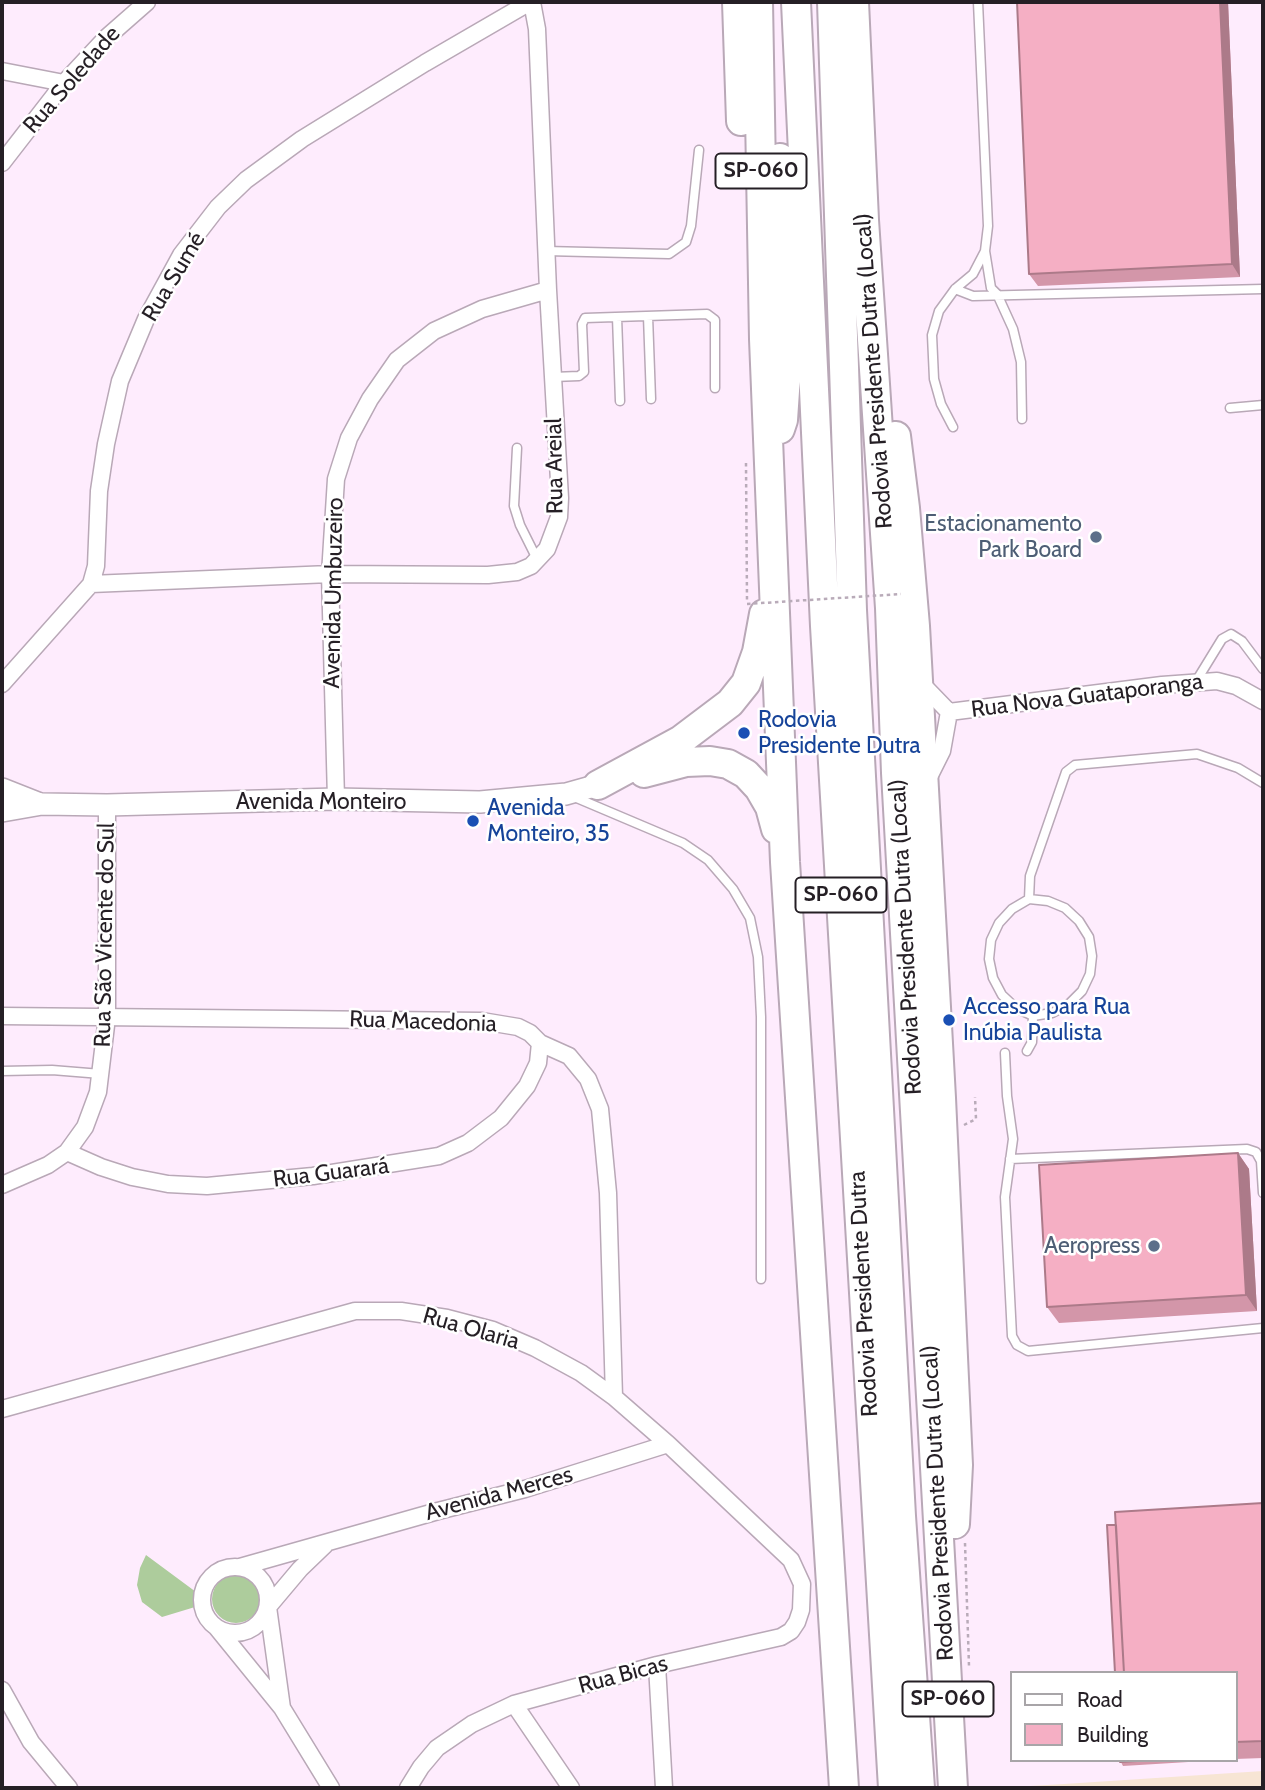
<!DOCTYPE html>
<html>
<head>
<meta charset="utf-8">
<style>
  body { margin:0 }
  #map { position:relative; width:1265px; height:1790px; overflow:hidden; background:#feecfd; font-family:Cabin,sans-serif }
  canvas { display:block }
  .frame { position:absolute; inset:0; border:4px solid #251f25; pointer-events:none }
  .legend { position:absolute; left:1010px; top:1671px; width:228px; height:91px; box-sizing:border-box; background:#fff; border:2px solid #a8a5a8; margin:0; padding:9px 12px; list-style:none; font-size:21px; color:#251f25 }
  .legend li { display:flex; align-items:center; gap:14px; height:35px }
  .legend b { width:35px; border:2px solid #a8a5a8 }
</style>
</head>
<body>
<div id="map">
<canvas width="1265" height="1790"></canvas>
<div class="frame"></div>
<ul class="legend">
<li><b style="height:9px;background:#fff"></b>Road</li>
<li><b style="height:19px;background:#f5afc4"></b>Building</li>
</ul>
</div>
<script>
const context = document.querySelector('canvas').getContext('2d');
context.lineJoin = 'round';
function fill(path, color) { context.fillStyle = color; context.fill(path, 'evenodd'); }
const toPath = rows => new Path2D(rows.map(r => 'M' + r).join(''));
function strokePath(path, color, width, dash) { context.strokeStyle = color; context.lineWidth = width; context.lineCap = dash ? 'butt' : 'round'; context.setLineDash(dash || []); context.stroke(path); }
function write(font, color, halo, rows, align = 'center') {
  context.font = font + ' Cabin,sans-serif'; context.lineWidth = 5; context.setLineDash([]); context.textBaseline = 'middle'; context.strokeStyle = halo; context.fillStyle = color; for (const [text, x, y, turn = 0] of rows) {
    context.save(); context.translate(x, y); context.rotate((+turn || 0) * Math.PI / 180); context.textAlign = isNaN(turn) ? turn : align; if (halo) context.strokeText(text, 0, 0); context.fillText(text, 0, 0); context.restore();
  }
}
fill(toPath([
  [1263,1771,1263,1788,996,1788,1064,1784]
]), '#f7e5d4');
fill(toPath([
  [146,1555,196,1592,195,1607,162,1617,142,1602,137,1585,140,1568],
  '212 1599a24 24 0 1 1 48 0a24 24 0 1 1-48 0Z'
]), '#adcc9c');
const lane = toPath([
  [978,2,988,226,985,251,991,288,997,294,1013,329,1021,362,1022,419],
  [546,251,669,254,686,242,691,226,699,150],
  [955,289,973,296,1263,289],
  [648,316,651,399],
  [617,317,620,401],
  [553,377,579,376,584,372,582,324,585,318,707,314,715,320,715,388],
  [1230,408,1263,405],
  [953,427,941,404,934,379,932,335,939,311,955,289,973,274,985,251],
  [517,448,514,506,520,525,537,559],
  [1195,683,1222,639,1231,634,1242,641,1263,669],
  [572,796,683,843,708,860,733,889,750,918,758,957,761,1017,761,1279],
  [1029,899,1048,901,1065,908,1079,921,1089,937,1092,956,1090,974,1082,991,1068,1005,1052,1013,1033,1016,1016,1008,1002,995,993,978,989,959,991,940,999,923,1012,909,1029,899],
  [1029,899,1030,876,1066,772,1075,765,1197,754,1238,768,1263,783],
  [1027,1051,1032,1042,1033,1016],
  [1005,1053,1007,1096,1013,1139,1005,1197,1012,1336,1017,1345,1028,1351,1263,1328],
  [2,1071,52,1070,101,1074],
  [1010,1159,1247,1149,1256,1152,1261,1161,1263,1193]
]);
const street = toPath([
  [2,71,64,83],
  [2,163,64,83,106,38,147,2],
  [91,584,330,574,488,575,517,572,531,566,547,549,559,517,560,498,548,290,537,29,532,2],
  [919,681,949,712],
  [2,684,91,584,96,566,99,491,106,444,120,381,146,319,181,255,218,207,246,180,302,139,425,63,530,2],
  [949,712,1162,685,1217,681,1236,686,1263,701],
  [928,779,942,751,949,712],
  [336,799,330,574,336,479,349,438,370,399,397,360,434,331,482,309,548,290],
  [2,1016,482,1021,518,1027,530,1033,540,1043,569,1056,588,1079,600,1109,608,1193,614,1397],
  [67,1152,101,1167,132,1177,168,1184,207,1186,313,1176,439,1156,468,1143,501,1118,527,1086,538,1063,540,1043],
  [2,1185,48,1165,67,1152,85,1127,98,1092,107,1017,107,805],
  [2,1409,355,1311,401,1311,447,1318,493,1330,535,1348,581,1373,614,1397,668,1444,791,1560,802,1584,801,1610,797,1622,791,1631,781,1637,657,1665,514,1704,472,1724,437,1748,421,1767,408,1788],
  '202 1600a33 33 0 1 1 66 0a33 33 0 1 1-66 0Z',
  [240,1567,438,1511,525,1489,668,1444],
  [217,1628,282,1708,331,1788],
  [657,1665,664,1788],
  [2,1690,31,1742,69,1788],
  [514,1704,571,1788],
  [282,1708,268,1607,300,1569,325,1545]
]);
const secondary = toPath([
  [2,789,40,804],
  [2,811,42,804,107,805,336,799,480,802,566,794,598,785]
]);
const highway = toPath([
  [737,2,741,121],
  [758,2,764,339,785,862,844,1788],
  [796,2,825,626,893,1788],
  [832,2,852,610,901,1516,920,1788],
  [854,2,864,220,890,608,896,773,953,1788],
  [780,158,786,376,783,420,780,429],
  [896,436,905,508,915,626,941,1098,958,1465,955,1524],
  [644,773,686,762,710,761,728,764,746,774,759,788,770,807,776,829],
  [598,785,681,740,730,703,746,683,757,652,764,614]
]);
strokePath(lane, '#b9a8b7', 11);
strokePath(street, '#b9a8b7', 19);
strokePath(secondary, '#b9a8b7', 24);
strokePath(highway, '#b9a8b7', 32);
strokePath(toPath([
  [746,463,747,600],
  [964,1125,976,1119,975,1097],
  [965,1543,969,1666]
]), '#b9abb9', 2.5, [3.5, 3.5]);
strokePath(lane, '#fff', 8);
strokePath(street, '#fff', 16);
strokePath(secondary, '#fff', 21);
strokePath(highway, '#fff', 28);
strokePath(toPath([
  [747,604,901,594]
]), '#b9abb9', 2.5, [3.5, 3.5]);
fill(toPath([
  [1017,2,1228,2,1240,277,1038,286,1029,274],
  [1238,1153,1249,1169,1257,1311,1059,1323,1047,1307],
  [1263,1503,1263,1758,1235,1759,1235,1673,1116,1525],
  [1120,1760,1221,1760,1123,1766]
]), '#d396a9');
fill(toPath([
  [1220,2,1228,2,1240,277,1232,264],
  [1238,1153,1249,1169,1257,1311,1246,1295]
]), '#ac7a89');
const building = toPath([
  [1017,2,1220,2,1232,264,1029,274,1017,2],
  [1238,1153,1246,1295,1047,1307,1039,1165,1238,1153],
  [1263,1503,1263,1741,1235,1742,1235,1673,1124,1673,1115,1512,1263,1503],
  [1107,1525,1116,1525,1124,1673,1115,1673,1107,1525],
  [1120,1760,1136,1760,1137,1761,1120,1762,1120,1760]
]);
fill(building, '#f5afc4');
strokePath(building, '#ac7a89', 2);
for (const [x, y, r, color] of [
  [1096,537,7,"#5c6f8a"],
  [744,733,7,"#1a4fb4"],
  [473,821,7,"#1a4fb4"],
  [949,1020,7,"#1a4fb4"],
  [1154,1246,7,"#5c6f8a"]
]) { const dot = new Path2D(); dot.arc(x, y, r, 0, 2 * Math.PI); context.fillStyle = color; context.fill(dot); strokePath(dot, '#fff', 2.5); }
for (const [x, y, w] of [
  [761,171,91],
  [841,895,91],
  [948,1699,91]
]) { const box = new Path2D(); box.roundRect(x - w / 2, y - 17.5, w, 35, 5); context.fillStyle = '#fff'; context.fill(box); strokePath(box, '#251f25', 2); }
write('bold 21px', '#251f25', null, [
  ["SP-060",761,171],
  ["SP-060",841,895],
  ["SP-060",948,1699]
]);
write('23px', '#251f25', '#fff', [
  ["Rua Soledade",72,80,-49],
  ["Rua Sumé",174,277,-59],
  ["Rodovia Presidente Dutra (Local)",874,371,-94],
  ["Rua Areial",555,466,-91],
  ["Avenida Umbuzeiro",334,593,-89],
  ["Rua Nova Guataporanga",1087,696,-7],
  ["Avenida Monteiro",321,802],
  ["Rua São Vicente do Sul",105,935,-89],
  ["Rodovia Presidente Dutra (Local)",906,937,-93],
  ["Rua Macedonia",423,1022,2],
  ["Rua Guarará",331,1173,-7],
  ["Rodovia Presidente Dutra",864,1294,-93],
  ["Rua Olaria",471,1329,16],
  ["Avenida Merces",499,1494,-15],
  ["Rodovia Presidente Dutra (Local)",938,1503,-93],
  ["Rua Bicas",623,1675,-15]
]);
write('23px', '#4e5e75', '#fff', [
  ["Estacionamento",1082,524],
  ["Park Board",1082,550],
  ["Aeropress",1140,1246]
], 'right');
write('23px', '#164399', '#fff', [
  ["Rodovia",758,720],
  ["Presidente Dutra",758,746],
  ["Avenida",487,808],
  ["Monteiro, 35",487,834],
  ["Accesso para Rua",963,1007],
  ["Inúbia Paulista",963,1033]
], 'left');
</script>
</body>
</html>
